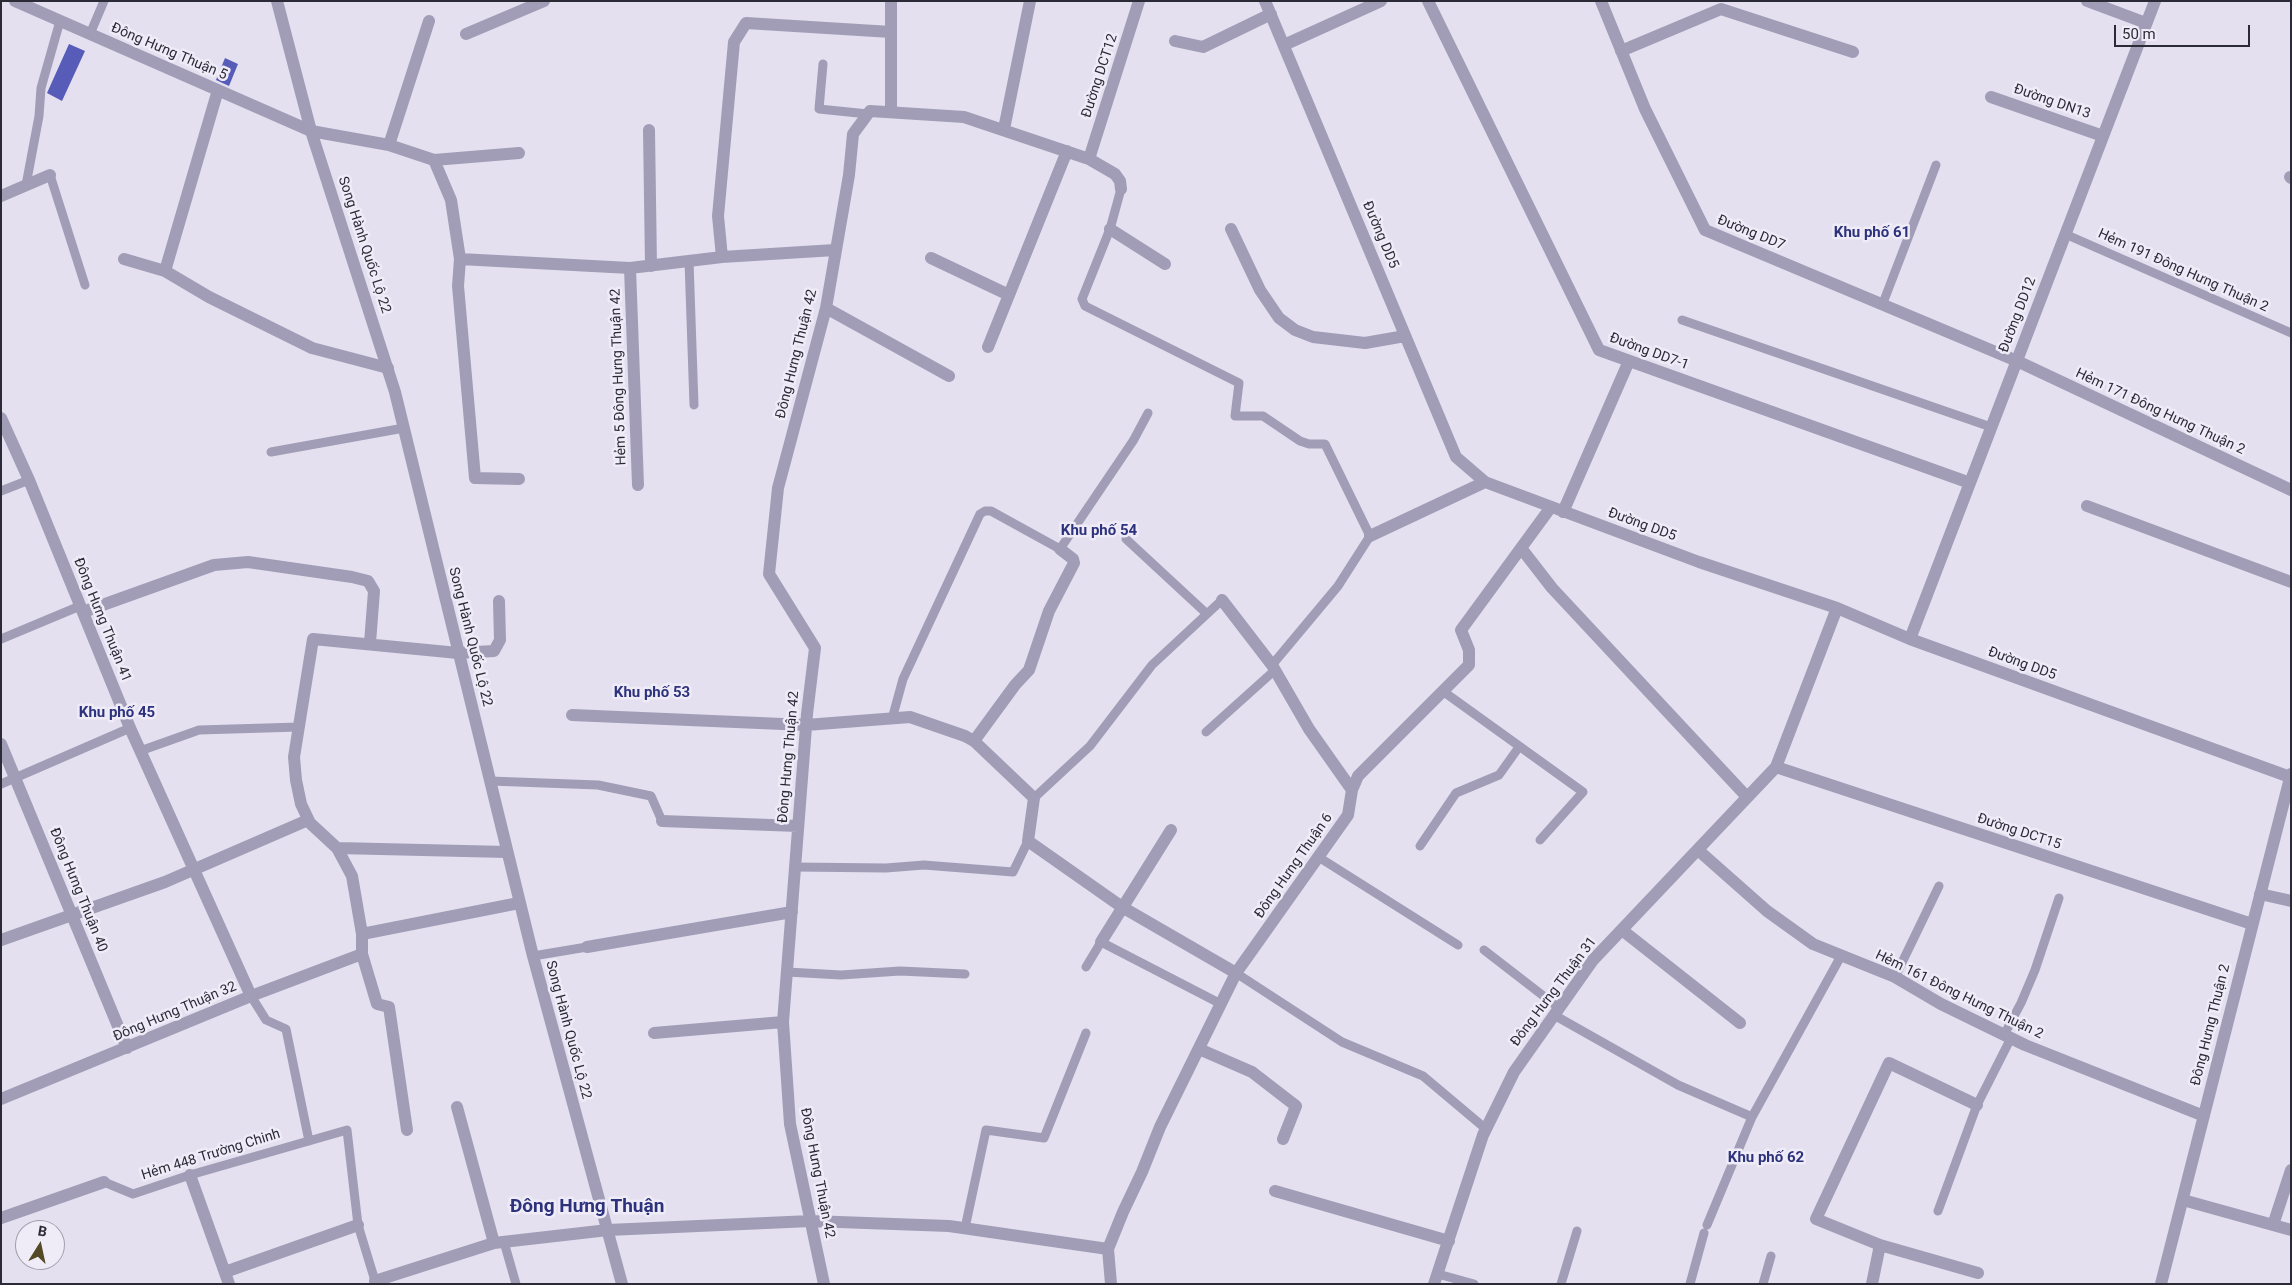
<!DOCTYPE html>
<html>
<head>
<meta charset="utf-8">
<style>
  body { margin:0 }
  #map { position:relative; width:2292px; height:1285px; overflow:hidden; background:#e4e0f0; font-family:Roboto,sans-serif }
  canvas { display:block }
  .frame { position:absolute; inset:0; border:2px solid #2b2b37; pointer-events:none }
  .north { position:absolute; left:15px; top:1220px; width:50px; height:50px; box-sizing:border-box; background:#efecf8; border:1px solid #a19fab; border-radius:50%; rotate:10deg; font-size:14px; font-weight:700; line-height:20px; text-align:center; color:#2b2b37 }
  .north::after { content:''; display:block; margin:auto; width:18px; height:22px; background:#544925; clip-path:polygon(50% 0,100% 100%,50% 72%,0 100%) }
  .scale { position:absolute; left:2114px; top:25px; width:136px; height:22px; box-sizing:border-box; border:2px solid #2b2b37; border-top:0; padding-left:6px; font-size:15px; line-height:18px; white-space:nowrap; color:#2b2b37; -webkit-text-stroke:4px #efecf8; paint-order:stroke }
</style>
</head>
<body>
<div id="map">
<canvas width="2292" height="1285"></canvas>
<div class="frame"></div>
<div class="north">B</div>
<div class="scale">50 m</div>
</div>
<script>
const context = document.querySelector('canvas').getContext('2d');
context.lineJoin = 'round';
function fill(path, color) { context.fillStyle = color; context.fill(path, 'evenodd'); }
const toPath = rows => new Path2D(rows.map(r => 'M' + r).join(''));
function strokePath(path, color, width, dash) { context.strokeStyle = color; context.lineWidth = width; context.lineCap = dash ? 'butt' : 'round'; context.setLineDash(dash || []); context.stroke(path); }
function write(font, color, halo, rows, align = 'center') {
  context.font = font + ' Roboto,sans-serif'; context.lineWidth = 5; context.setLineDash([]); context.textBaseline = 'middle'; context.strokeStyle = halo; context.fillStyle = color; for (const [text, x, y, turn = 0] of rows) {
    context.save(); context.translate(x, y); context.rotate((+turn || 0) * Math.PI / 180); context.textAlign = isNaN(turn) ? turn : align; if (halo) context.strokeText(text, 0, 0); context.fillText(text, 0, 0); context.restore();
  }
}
fill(toPath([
  [69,44,85,51,62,101,47,93],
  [225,58,238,64,229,86,216,80]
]), '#565cb8');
strokePath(toPath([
  [90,34,104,1],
  [823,64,819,109,868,114],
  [50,175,85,285],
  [26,185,39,116,41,88,60,21],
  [1121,189,1110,229,1082,299,1085,306,1239,383,1235,416,1263,416,1300,441,1309,444,1325,444,1370,536,1338,586,1272,665],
  [2065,234,2291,333],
  [689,261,694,405],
  [1883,303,1936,165],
  [1682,320,1991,427],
  [271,452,404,428],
  [1,491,29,480],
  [1126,539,1207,614],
  [1,639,80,606],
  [1444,692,1583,792,1540,840],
  [892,719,903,679,980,514,985,511,991,511,1060,549,1133,441,1148,413],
  [1206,732,1275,670],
  [140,751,199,730,299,727],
  [490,781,598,785,651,796,662,821],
  [1,784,130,728],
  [1034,798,1090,746,1152,665,1222,600],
  [1420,846,1456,793,1499,775,1519,747],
  [1320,858,1458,945],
  [795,867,886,868,924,865,1013,872,1028,841],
  [1484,950,1559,1008],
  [533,956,587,947],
  [1086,967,1101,942,1221,1004],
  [787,972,841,975,900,971,965,974],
  [1236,973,1342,1042,1423,1076,1486,1129],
  [1895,977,1939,886],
  [251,996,266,1020,286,1029,309,1141],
  [1554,1015,1678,1085,1752,1117],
  [2004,1035,2021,1003,2035,970,2059,898],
  [104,1182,133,1194,190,1175,347,1130,358,1225,376,1284],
  [1938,1211,1977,1105,2011,1038],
  [1707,1225,1752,1117,1841,956],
  [965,1228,986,1130,1044,1138,1086,1033],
  [504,1242,516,1284],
  [1438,1274,1474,1284],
  [1561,1284,1577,1231],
  [1690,1284,1704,1233],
  [1763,1284,1771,1256]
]), '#a19db6', 9);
strokePath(toPath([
  [15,1,311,131,389,145,434,160,451,200,460,259,630,268,722,257,835,250],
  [891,1,891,112],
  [1265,1,1456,457,1485,482,1699,562,1837,608,1910,639,2290,777],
  [1428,1,1599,350,1970,483],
  [1601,1,1645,109,1705,230,2017,361,2291,490],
  [2087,1,2146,23],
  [466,34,544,1],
  [1175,41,1203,47,1271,14],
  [1284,45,1381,1],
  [1621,51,1721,9,1853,52],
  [1991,97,2103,136],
  [1004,129,1030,1],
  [649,130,651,266],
  [389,145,429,21],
  [1089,159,1139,1],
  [434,160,519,153],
  [2290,177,2291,178],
  [1,196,50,175],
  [1110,229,1165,264],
  [1231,229,1260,290,1279,318,1295,330,1313,337,1365,343,1405,336],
  [722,257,718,216,734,42,746,23,891,32],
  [931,258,1009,295],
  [124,259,165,271,209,297,312,348,388,368],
  [460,259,458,286,475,478,519,479],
  [630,268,638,485],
  [165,271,218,90],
  [826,308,949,376],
  [988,347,1067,151],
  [1,418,29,480,130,728,251,996],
  [2087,506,2291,582],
  [1563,512,1629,361],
  [1370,536,1485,482],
  [1521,548,1552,588,1747,797],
  [1222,600,1272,665,1309,729,1352,790],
  [83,612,214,565,248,562,352,577,368,581,374,591,370,643],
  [1910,639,2155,1],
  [572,715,806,725,910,717,965,736,974,741,1034,798,1028,841,1122,907,1236,973],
  [974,741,1015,685,1029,670,1049,611,1074,563,1073,559,1060,549],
  [1,744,127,1048],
  [1776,767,2252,924],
  [662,821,798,826],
  [337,848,507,852],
  [1698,850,1767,911,1813,944,1895,977,1941,1004,2025,1045,2204,1116],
  [2260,894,2291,901],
  [1622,930,1740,1023],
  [362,934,519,903],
  [1,940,165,882,308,820],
  [1101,942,1171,830],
  [587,947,792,912],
  [654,1033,783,1022],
  [1199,1049,1252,1072,1296,1106,1283,1139],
  [1,1099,251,996,362,954],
  [1977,1105,1889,1063,1816,1219,1880,1245,1978,1273],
  [457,1107,494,1243],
  [407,1130,389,1007,377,1004,362,954,362,934,352,876,337,848,310,823,301,804,296,780,294,757,313,639,458,653,494,651,500,640,499,601],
  [190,1175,229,1284],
  [1275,1191,1449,1241],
  [2183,1200,2291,1230],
  [1,1218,104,1182],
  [2273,1225,2291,1170],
  [225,1272,358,1225],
  [375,1281,494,1243,608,1230,811,1221,949,1226,1108,1249],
  [824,1284,790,1124,783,1022,807,714,815,648,769,574,778,488,826,308,849,175,853,134,870,111,964,117,1089,159,1115,174,1120,181,1121,189],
  [1111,1284,1108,1249,1123,1212,1142,1172,1160,1127,1236,973,1348,815,1352,790,1358,776,1469,665,1469,650,1461,630,1551,507],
  [1434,1284,1483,1135,1514,1072,1593,960,1776,767,1837,608],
  [1872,1284,1880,1245],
  [2161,1284,2291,774]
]), '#a19db6', 12);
strokePath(toPath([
  [277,1,311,131,395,392,533,956,622,1284]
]), '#a19db6', 12);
write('14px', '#2b2b37', '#efecf8', [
  ["Đông Hưng Thuận 5",169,52,23],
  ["Đường DCT12",1100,76,-72],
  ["Đường DN13",2052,102,19],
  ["Đường DD7",1751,233,22],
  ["Đường DD5",1380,235,67],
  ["Song Hành Quốc Lộ 22",364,245,72],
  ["Hẻm 191 Đông Hưng Thuận 2",2183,271,24],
  ["Đường DD12",2018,315,-69],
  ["Đường DD7-1",1649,352,20],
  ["Đông Hưng Thuận 42",797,354,-76],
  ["Hẻm 5 Đông Hưng Thuận 42",619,377,-92],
  ["Hẻm 171 Đông Hưng Thuận 2",2160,412,25],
  ["Đường DD5",1642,525,20],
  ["Đông Hưng Thuận 41",102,620,68],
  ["Song Hành Quốc Lộ 22",470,637,76],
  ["Đường DD5",2022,664,20],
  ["Đông Hưng Thuận 42",789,757,-85],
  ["Đường DCT15",2019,832,18],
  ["Đông Hưng Thuận 6",1294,866,-55],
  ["Đông Hưng Thuận 40",78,890,68],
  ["Đông Hưng Thuận 31",1554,992,-53],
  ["Hẻm 161 Đông Hưng Thuận 2",1959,995,26],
  ["Đông Hưng Thuận 32",175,1012,-23],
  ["Đông Hưng Thuận 2",2211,1025,-76],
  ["Song Hành Quốc Lộ 22",568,1030,75],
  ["Hẻm 448 Trường Chinh",211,1155,-17],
  ["Đông Hưng Thuận 42",817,1173,79]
]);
write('bold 15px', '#2d327d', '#efecf8', [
  ["Khu phố 61",1872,233],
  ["Khu phố 54",1099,531],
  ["Khu phố 53",652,693],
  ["Khu phố 45",117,713],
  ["Khu phố 62",1766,1158]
]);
write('bold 19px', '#2d327d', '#efecf8', [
  ["Đông Hưng Thuận",587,1207]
]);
</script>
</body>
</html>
